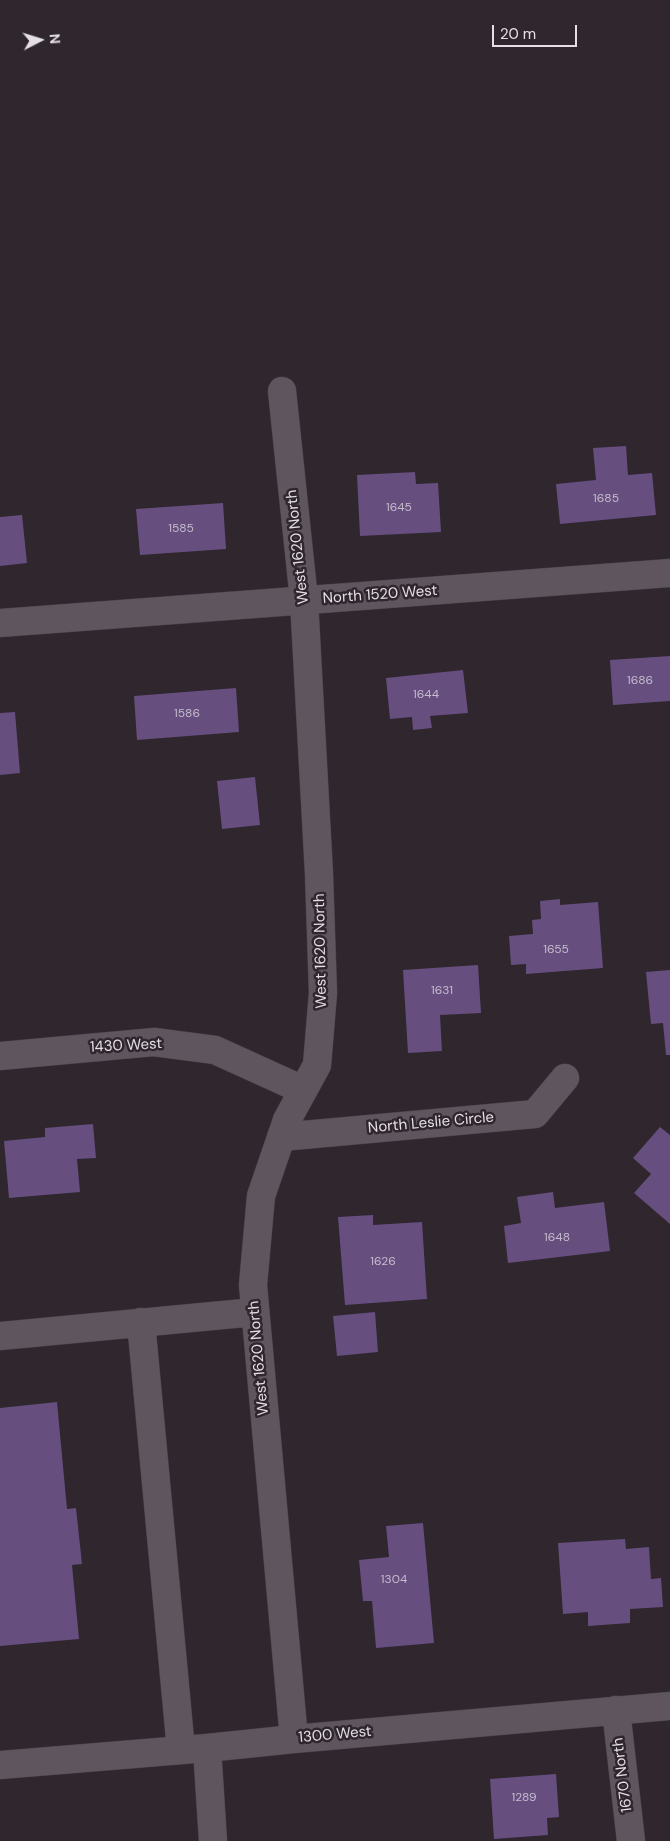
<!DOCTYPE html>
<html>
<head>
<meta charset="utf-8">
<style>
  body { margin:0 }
  #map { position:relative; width:670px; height:1841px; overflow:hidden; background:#2f262e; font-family:"DM Sans",sans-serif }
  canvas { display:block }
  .north { position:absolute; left:15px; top:15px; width:50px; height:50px; -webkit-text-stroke:4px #2f262e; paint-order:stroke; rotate:85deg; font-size:14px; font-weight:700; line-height:20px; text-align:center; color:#e4dfe4 }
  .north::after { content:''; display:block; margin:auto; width:18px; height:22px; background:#e4dfe4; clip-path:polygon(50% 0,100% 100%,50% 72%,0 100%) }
  .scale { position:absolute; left:492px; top:25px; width:85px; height:22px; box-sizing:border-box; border:2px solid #e4dfe4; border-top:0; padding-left:6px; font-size:15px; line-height:18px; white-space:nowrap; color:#e4dfe4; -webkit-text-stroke:4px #2f262e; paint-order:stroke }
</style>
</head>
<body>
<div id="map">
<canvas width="670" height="1841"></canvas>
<div class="north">N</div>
<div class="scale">20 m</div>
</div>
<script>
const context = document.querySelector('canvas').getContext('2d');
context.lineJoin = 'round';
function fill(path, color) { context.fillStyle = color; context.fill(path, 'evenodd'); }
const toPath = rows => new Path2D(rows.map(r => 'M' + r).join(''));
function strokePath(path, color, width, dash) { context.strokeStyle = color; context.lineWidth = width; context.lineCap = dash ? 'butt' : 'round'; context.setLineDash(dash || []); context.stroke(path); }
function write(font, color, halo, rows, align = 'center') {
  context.font = font + ' "DM Sans",sans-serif'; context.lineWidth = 5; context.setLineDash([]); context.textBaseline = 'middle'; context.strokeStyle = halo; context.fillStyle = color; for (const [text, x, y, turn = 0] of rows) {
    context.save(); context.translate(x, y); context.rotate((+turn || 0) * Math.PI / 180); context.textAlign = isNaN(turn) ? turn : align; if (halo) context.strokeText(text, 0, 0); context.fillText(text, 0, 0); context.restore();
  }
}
fill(toPath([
  [626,446,628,475,652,473,656,515,560,524,556,484,596,480,593,448],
  [415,472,416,484,438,483,441,532,360,536,357,475],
  [223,503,226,549,140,555,136,509],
  [22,515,27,563,0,566,0,517],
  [670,656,670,701,613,705,610,660],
  [463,670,468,713,430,716,432,728,413,730,412,717,390,719,386,678],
  [236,688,239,732,137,740,134,696],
  [15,712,20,773,0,775,0,713],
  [255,777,260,825,222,829,217,781],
  [560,899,560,905,598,902,603,968,526,974,526,964,511,965,509,936,533,934,532,920,541,919,540,901],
  [478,965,481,1013,440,1015,442,1051,408,1053,403,970],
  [670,970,670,1055,666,1055,663,1023,651,1024,646,972],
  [93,1124,96,1158,77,1159,80,1192,9,1198,4,1141,45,1137,45,1128],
  [660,1127,670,1135,670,1224,634,1193,651,1174,633,1158],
  [553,1192,555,1208,604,1202,610,1251,508,1263,504,1226,521,1223,517,1197],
  [373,1215,373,1225,422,1222,427,1299,345,1305,338,1217],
  [375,1312,378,1352,337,1356,333,1316],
  [57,1402,67,1509,76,1508,82,1564,72,1565,79,1639,0,1646,0,1408],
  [423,1523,434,1643,376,1648,372,1601,363,1601,359,1560,389,1557,386,1526],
  [625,1539,626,1549,649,1547,651,1579,661,1578,663,1607,630,1609,630,1623,588,1626,588,1612,563,1614,558,1543],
  [556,1774,559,1817,547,1818,548,1835,494,1839,490,1779]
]), '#664e7f');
const minor = toPath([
  [282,391,304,600,319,874,323,993,317,1065,287,1120,261,1196,253,1285,294,1739],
  [0,623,670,573],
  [0,1056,154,1042,215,1050,303,1090],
  [281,1137,535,1114,565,1078],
  [141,1322,181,1750],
  [0,1336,255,1312],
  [616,1710,631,1841],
  [207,1748,213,1841],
  [0,1765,207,1748,294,1739,670,1706]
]);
strokePath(minor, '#484147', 29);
strokePath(minor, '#5e555e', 28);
write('12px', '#c4bbcb', null, [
  ["1685",606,499],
  ["1645",399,508],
  ["1585",181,529],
  ["1686",640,681],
  ["1644",426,695],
  ["1586",187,714],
  ["1655",556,950],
  ["1631",442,991],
  ["1648",557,1238],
  ["1626",383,1262],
  ["1304",394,1580],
  ["1289",524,1798]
]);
write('15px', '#e4dfe4', '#2f262e', [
  ["West 1620 North",298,547,-96],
  ["North 1520 West",380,595,-4],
  ["West 1620 North",321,951,-91],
  ["1430 West",126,1046,-3],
  ["North Leslie Circle",431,1123,-5],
  ["West 1620 North",259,1358,-95],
  ["1300 West",335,1735,-5],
  ["1670 North",623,1775,-97]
]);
</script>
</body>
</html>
